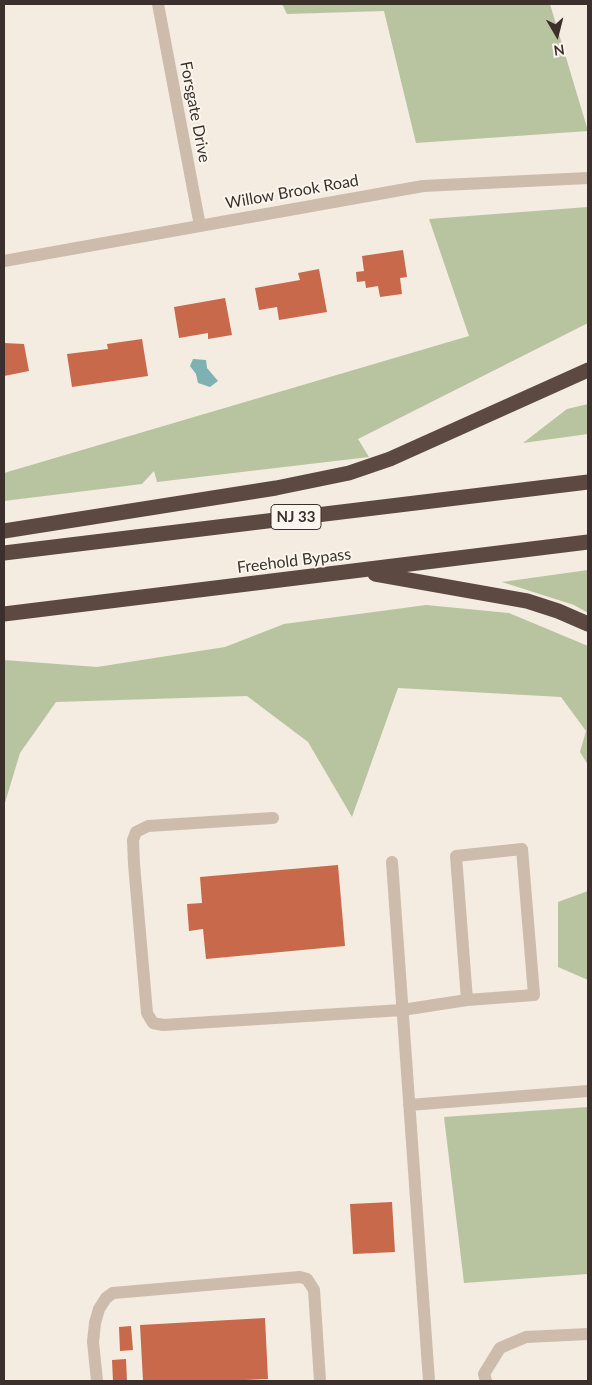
<!DOCTYPE html>
<html>
<head>
<meta charset="utf-8">
<style>
  body { margin:0 }
  #map { position:relative; width:592px; height:1385px; overflow:hidden; background:#f4ebe1; font-family:Lato,sans-serif }
  canvas { display:block }
  .frame { position:absolute; inset:0; border:5px solid #3b302b; pointer-events:none }
  .north { position:absolute; left:532px; top:10px; width:50px; height:50px; -webkit-text-stroke:4px #fbf5ee; paint-order:stroke; rotate:172deg; font-size:14px; font-weight:700; line-height:20px; text-align:center; color:#3b302b }
  .north::after { content:''; display:block; margin:auto; width:18px; height:22px; background:#3b302b; clip-path:polygon(50% 0,100% 100%,50% 72%,0 100%) }
</style>
</head>
<body>
<div id="map">
<canvas width="592" height="1385"></canvas>
<div class="frame"></div>
<div class="north">N</div>
</div>
<script>
const context = document.querySelector('canvas').getContext('2d');
context.lineJoin = 'round';
function fill(path, color) { context.fillStyle = color; context.fill(path, 'evenodd'); }
const toPath = rows => new Path2D(rows.map(r => 'M' + r).join(''));
function strokePath(path, color, width, dash) { context.strokeStyle = color; context.lineWidth = width; context.lineCap = dash ? 'butt' : 'round'; context.setLineDash(dash || []); context.stroke(path); }
function write(font, color, halo, rows, align = 'center') {
  context.font = font + ' Lato,sans-serif'; context.lineWidth = 4; context.setLineDash([]); context.textBaseline = 'middle'; context.strokeStyle = halo; context.fillStyle = color; for (const [text, x, y, turn = 0] of rows) {
    context.save(); context.translate(x, y); context.rotate((+turn || 0) * Math.PI / 180); context.textAlign = isNaN(turn) ? turn : align; if (halo) context.strokeText(text, 0, 0); context.fillText(text, 0, 0); context.restore();
  }
}
fill(toPath([
  [282,4,550,4,588,131,416,143,384,11,287,14],
  [588,207,588,323,358,439,369,457,157,482,154,471,142,484,4,501,4,473,469,336,429,219],
  [588,404,588,434,523,443,567,409],
  [588,570,588,613,574,605,502,582],
  [426,605,509,613,588,646,588,765,580,752,586,731,561,697,398,688,352,817,308,742,247,696,56,702,20,753,4,806,4,660,97,667,225,647,284,624],
  [588,891,588,980,558,967,558,902],
  [588,1107,588,1274,464,1283,444,1117]
]), '#b8c4a0');
fill(toPath([
  [193,359,206,360,207,368,218,381,210,387,198,383,196,374,190,366]
]), '#7fb0b2');
fill(toPath([
  [403,250,407,277,400,278,402,294,380,297,378,286,366,288,365,281,357,282,356,272,364,271,362,256],
  [319,269,327,312,279,320,277,307,259,310,255,288,300,280,298,273],
  [225,298,232,335,208,339,208,333,179,338,174,307],
  [142,339,148,376,72,387,67,354,108,349,107,344],
  [4,343,24,344,29,371,4,376],
  [338,865,345,946,206,959,203,929,189,931,187,904,202,903,200,877],
  [392,1202,395,1252,353,1254,350,1204],
  [265,1318,268,1379,222,1381,143,1381,140,1325],
  [131,1326,133,1350,120,1351,119,1327],
  [126,1359,127,1381,113,1381,112,1360]
]), '#c8694b');
strokePath(toPath([
  [158,4,200,226],
  [4,261,423,186,588,178],
  [273,818,148,826,136,832,133,840,134,864,147,1013,153,1023,163,1025,402,1010,467,1000,534,995,522,849,456,856,467,1000],
  [392,862,429,1381],
  [409,1105,588,1091],
  [97,1381,93,1342,95,1323,99,1309,106,1298,113,1293,300,1277,307,1279,314,1290,320,1381],
  [486,1381,484,1374,500,1348,526,1337,588,1334]
]), '#cdbbac', 12);
strokePath(toPath([
  [4,531,276,488,349,473,390,459,588,370],
  [4,553,588,482],
  [375,574,527,601,558,611,588,624],
  [4,614,588,542]
]), '#5c4a42', 15);
for (const [x, y, w] of [
  [296,517,50]
]) { const box = new Path2D(); box.roundRect(x - w / 2, y - 12.5, w, 25, 4); context.fillStyle = '#fbf5ee'; context.fill(box); strokePath(box, '#3b302b', 1); }
write('bold 15px', '#3b302b', null, [
  ["NJ 33",296,517]
]);
write('16px', '#3b302b', '#fbf5ee', [
  ["Forsgate Drive",195,112,79],
  ["Willow Brook Road",292,192,-10],
  ["Freehold Bypass",294,561,-7]
]);
</script>
</body>
</html>
